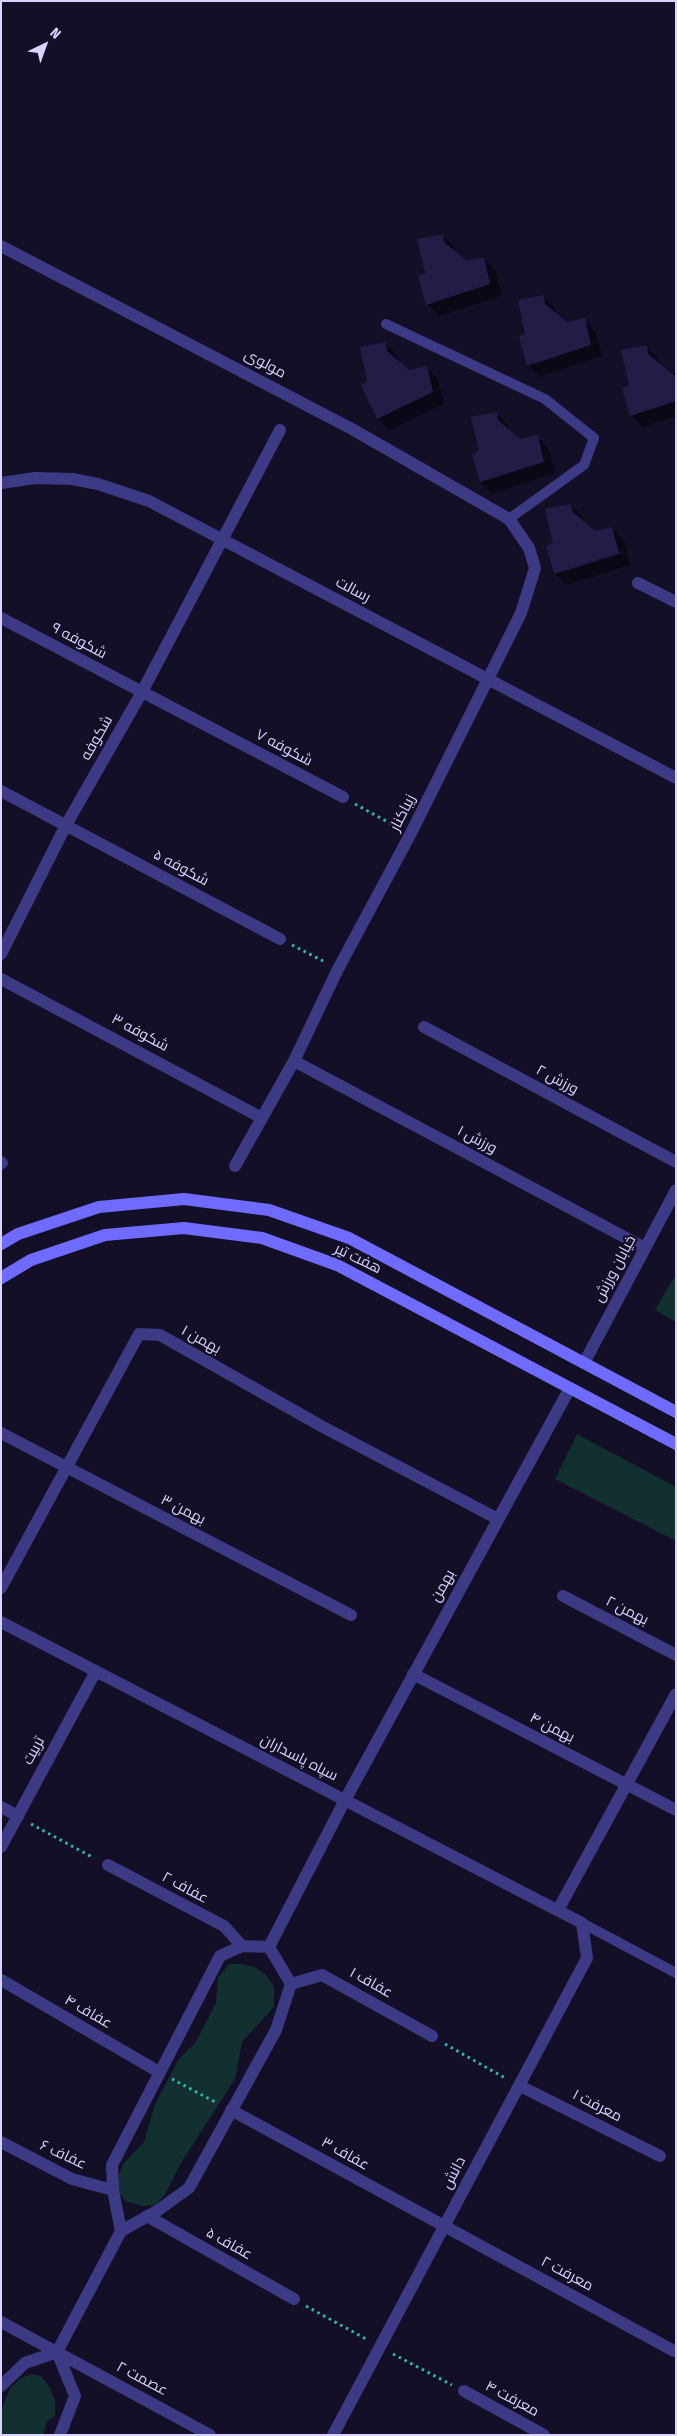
<!DOCTYPE html>
<html>
<head>
<meta charset="utf-8">
<style>
  body { margin:0 }
  #map { position:relative; width:677px; height:2436px; overflow:hidden; background:#130f26; font-family:"Fira Sans Condensed",sans-serif }
  canvas { display:block }
  .frame { position:absolute; inset:0; border:2px solid #d9d4ff; pointer-events:none }
  .north { position:absolute; left:20px; top:20px; width:50px; height:50px; -webkit-text-stroke:4px #130f26; paint-order:stroke; rotate:42deg; font-size:14px; font-weight:700; line-height:20px; text-align:center; color:#d9d4ff }
  .north::after { content:''; display:block; margin:auto; width:18px; height:22px; background:#d9d4ff; clip-path:polygon(50% 0,100% 100%,50% 72%,0 100%) }
</style>
</head>
<body>
<div id="map">
<canvas width="677" height="2436"></canvas>
<div class="frame"></div>
<div class="north">N</div>
</div>
<script>
const context = document.querySelector('canvas').getContext('2d');
context.lineJoin = 'round';
function fill(path, color) { context.fillStyle = color; context.fill(path, 'evenodd'); }
const toPath = rows => new Path2D(rows.map(r => 'M' + r).join(''));
function strokePath(path, color, width, dash) { context.strokeStyle = color; context.lineWidth = width; context.lineCap = dash ? 'butt' : 'round'; context.setLineDash(dash || []); context.stroke(path); }
function write(font, color, halo, rows, align = 'center') {
  context.font = font + ' "Fira Sans Condensed",Cairo,sans-serif'; context.lineWidth = 4.5; context.setLineDash([]); context.textBaseline = 'middle'; context.strokeStyle = halo; context.fillStyle = color; for (const [text, x, y, turn = 0] of rows) {
    context.save(); context.translate(x, y); context.rotate((+turn || 0) * Math.PI / 180); context.textAlign = isNaN(turn) ? turn : align; if (halo) context.strokeText(text, 0, 0); context.fillText(text, 0, 0); context.restore();
  }
}
fill(toPath([
  [676,1274,676,1322,655,1310],
  [577,1434,676,1487,676,1541,555,1479],
  [229,1964,241,1964,255,1967,266,1975,274,1986,274,2007,242,2042,235,2079,179,2166,165,2195,155,2205,143,2206,125,2201,118,2191,118,2178,123,2164,144,2142,155,2104,179,2059,195,2043,216,2003,218,1978],
  [31,2374,41,2376,49,2386,55,2400,55,2416,47,2421,43,2435,1,2435,1,2411,10,2388,21,2378]
]), '#12302f');
fill(toPath([
  [442,235,454,247,455,253,466,263,484,259,496,271,502,296,439,316,427,304,426,274],
  [543,296,555,308,556,315,567,324,584,320,596,332,602,356,539,377,528,365,527,335],
  [385,344,397,355,398,362,409,371,426,367,438,379,444,404,389,430,378,418,369,383],
  [646,347,658,358,659,365,670,374,676,373,676,416,643,427,631,415,630,385],
  [496,413,508,425,509,431,520,441,538,437,549,449,555,473,492,494,481,482,480,452],
  [571,505,583,517,584,523,594,533,612,529,624,540,630,565,567,585,555,574,554,544],
  [624,550,625,553,561,573,561,571]
]), '#0007');
fill(toPath([
  [443,234,444,242,467,261,484,257,490,284,426,305,418,276,425,273,417,239],
  [544,295,545,304,567,322,585,318,591,345,527,366,519,337,525,334,518,300],
  [386,342,387,351,409,370,427,366,433,392,377,419,361,385,367,382,360,347],
  [647,345,648,354,676,377,676,401,630,416,622,388,629,385,621,350],
  [497,412,498,420,520,439,538,435,544,462,480,482,472,454,479,451,471,417],
  [571,504,573,512,595,531,612,527,619,553,554,574,546,546,553,543,545,509]
]), '#241b47');
strokePath(toPath([
  [355,804,397,827],
  [292,945,325,962],
  [31,1824,94,1858],
  [445,2044,505,2078],
  [172,2079,217,2103],
  [306,2306,366,2339],
  [393,2354,452,2385]
]), '#2fb8b0', 3, [2.5, 4]);
strokePath(toPath([
  [386,324,545,399,594,438,584,465,509,519],
  [582,1923,676,1973]
]), '#3d3a85', 10);
strokePath(toPath([
  [1,246,352,429,509,519,529,548,535,568,521,613,410,835,338,969,294,1061,235,1166],
  [1,483,35,478,72,479,98,484,149,501,676,778],
  [638,583,676,602],
  [1,618,343,797],
  [1,791,280,939],
  [1,954,66,825,142,692,280,430],
  [1,979,262,1118],
  [424,1027,676,1162],
  [294,1061,645,1248],
  [1,1162,2,1163],
  [584,1363,676,1190],
  [1,1433,351,1615],
  [1,1588,139,1334,160,1335,323,1427,498,1519],
  [563,1596,676,1655],
  [413,1674,676,1810],
  [1,1807,18,1816],
  [1,1847,96,1671],
  [108,1865,224,1926,242,1946],
  [558,1910,676,1694],
  [242,1946,269,1947,291,1984,276,2030,189,2188,157,2211,121,2231,113,2190,112,2165,220,1956,242,1946],
  [269,1947,345,1800,570,1388],
  [1,1980,159,2072],
  [291,1984,322,1975,432,2036],
  [520,2086,660,2156],
  [231,2110,674,2351],
  [1,2142,72,2179,113,2190],
  [147,2216,294,2299],
  [1,2322,210,2435],
  [57,2352,75,2396,60,2435],
  [1,2386,25,2363,57,2352,121,2231],
  [464,2391,544,2435]
]), '#3d3a85', 12);
strokePath(toPath([
  [1,1622,582,1923,587,1958,333,2435]
]), '#3d3a85', 12);
strokePath(toPath([
  [1,1244,18,1234,99,1207,184,1199,269,1210,349,1238,676,1412],
  [1,1278,31,1260,105,1235,184,1228,262,1238,337,1265,676,1444]
]), '#6f6bff', 12);
write('15px', '#d9d4ff', '#130f26', [
  ["مولوی",265,364,28],
  ["رسالت",353,590,28],
  ["شکوفه ۹",79,641,28],
  ["شکوفه",97,738,-60],
  ["شکوفه ۷",284,748,28],
  ["زیباکنار",403,813,-63],
  ["شکوفه ۵",181,868,28],
  ["شکوفه ۳",140,1033,28],
  ["ورزش ۲",557,1080,28],
  ["ورزش ۱",477,1140,28],
  ["هفت تیر",358,1259,26],
  ["خیابان ورزش",615,1269,-62],
  ["بهمن ۱",201,1340,29],
  ["بهمن ۳",183,1510,27],
  ["بهمن",443,1586,-61],
  ["بهمن ۲",627,1611,27],
  ["بهمن ۴",552,1728,27],
  ["تربیت",34,1751,-62],
  ["سپاه پاسداران",299,1758,27],
  ["عفاف ۲",185,1888,28],
  ["عفاف ۱",371,1983,29],
  ["عفاف ۴",88,2012,30],
  ["معرفت ۱",597,2106,27],
  ["عفاف ۳",345,2154,29],
  ["عفاف ۶",63,2155,25],
  ["دانش",454,2173,-62],
  ["عفاف ۵",229,2244,29],
  ["معرفت ۲",567,2274,28],
  ["عصمت ۲",142,2379,28],
  ["معرفت ۴",512,2399,28]
]);
</script>
</body>
</html>
